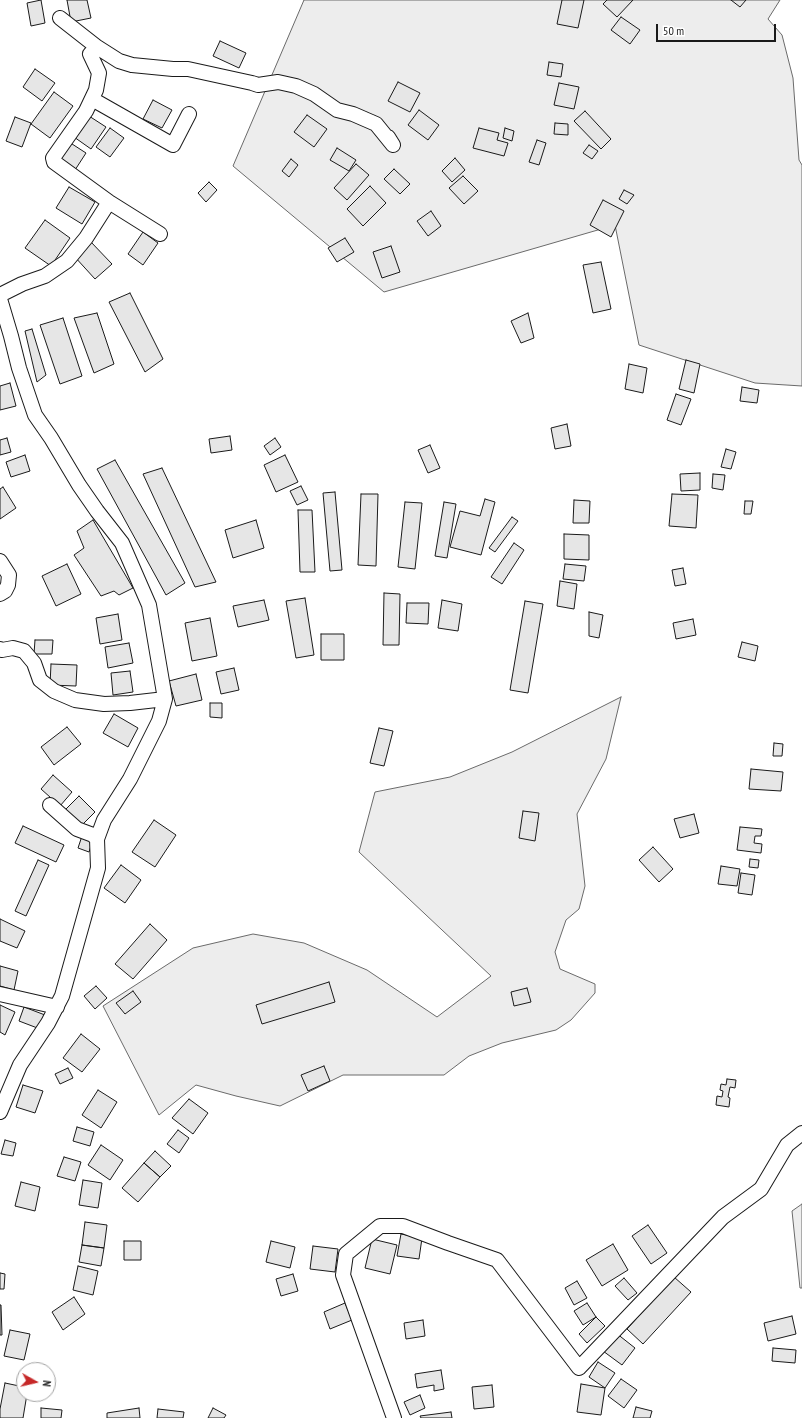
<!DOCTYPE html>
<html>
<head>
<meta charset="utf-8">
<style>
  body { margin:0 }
  #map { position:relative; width:802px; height:1418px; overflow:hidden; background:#fff; font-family:"PT Sans Narrow",sans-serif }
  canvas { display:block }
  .north { position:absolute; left:16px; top:1362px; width:40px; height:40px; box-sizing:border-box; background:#fff; border:1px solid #a3a3a3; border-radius:50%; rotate:98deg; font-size:11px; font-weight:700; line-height:16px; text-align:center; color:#1a1a1a }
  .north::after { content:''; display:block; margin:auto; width:14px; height:18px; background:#c62828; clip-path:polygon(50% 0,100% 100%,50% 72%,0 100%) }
  .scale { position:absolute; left:656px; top:24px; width:120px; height:18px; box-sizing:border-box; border:2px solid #1a1a1a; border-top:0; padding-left:5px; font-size:12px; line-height:14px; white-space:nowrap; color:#1a1a1a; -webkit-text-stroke:3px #fff; paint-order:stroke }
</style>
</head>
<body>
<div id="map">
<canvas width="802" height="1418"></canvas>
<div class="north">N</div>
<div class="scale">50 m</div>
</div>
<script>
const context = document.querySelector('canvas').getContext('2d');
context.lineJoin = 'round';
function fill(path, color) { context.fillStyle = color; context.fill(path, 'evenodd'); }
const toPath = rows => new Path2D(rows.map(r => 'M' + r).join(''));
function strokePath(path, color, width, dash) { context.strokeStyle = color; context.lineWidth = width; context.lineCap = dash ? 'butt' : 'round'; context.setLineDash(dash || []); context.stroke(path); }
const green = toPath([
  [304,0,780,0,768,19,782,35,793,78,799,160,802,165,802,386,755,383,639,345,615,225,384,292,233,166,304,0],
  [621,697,606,759,577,814,585,886,579,909,566,920,555,952,560,969,595,984,595,993,571,1020,556,1030,502,1043,469,1056,444,1075,343,1075,280,1106,236,1096,196,1085,159,1115,103,1006,193,948,253,934,304,943,367,970,437,1017,491,976,359,852,375,792,450,777,512,752,621,697],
  [802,1204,802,1288,800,1288,792,1211,802,1204]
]);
fill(green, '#ededed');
strokePath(green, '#6a6a6a', 1);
const building = toPath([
  [41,0,45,23,31,26,27,3,41,0],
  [67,0,87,0,91,18,71,22,67,0],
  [562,0,584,0,578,28,557,24,562,0],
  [607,0,633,0,617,17,603,4,607,0],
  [731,0,746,0,740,7,731,0],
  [621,17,640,30,630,44,611,30,621,17],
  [220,41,246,53,239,68,213,56,220,41],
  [549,62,563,64,561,77,547,75,549,62],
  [35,69,55,83,42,101,23,87,35,69],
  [398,82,420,93,410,112,388,101,398,82],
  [559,83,579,87,574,109,554,105,559,83],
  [54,92,73,106,50,138,31,124,54,92],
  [153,100,172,110,162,128,143,119,153,100],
  [419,110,439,125,428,140,408,125,419,110],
  [585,111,611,139,601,149,574,121,585,111],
  [307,115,327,129,314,147,294,132,307,115],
  [89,116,106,127,91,149,74,137,89,116],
  [15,117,31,123,22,147,6,141,15,117],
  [555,123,568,124,568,135,554,134,555,123],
  [110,128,124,138,110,157,96,147,110,128],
  [479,128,499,133,497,140,508,143,504,156,473,148,479,128],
  [505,128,514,131,512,141,503,138,505,128],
  [537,140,546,143,539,165,529,162,537,140],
  [69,142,86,153,75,170,58,160,69,142],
  [589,145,598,151,592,159,583,153,589,145],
  [337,148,356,160,349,171,330,160,337,148],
  [455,158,465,170,452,182,442,171,455,158],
  [291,159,298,165,289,177,282,171,291,159],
  [356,164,369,175,347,200,334,188,356,164],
  [394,169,410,184,400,194,384,179,394,169],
  [463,176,478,191,464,204,449,188,463,176],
  [209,182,217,190,206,202,198,193,209,182],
  [370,186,386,203,363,226,347,209,370,186],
  [69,187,95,202,82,224,56,208,69,187],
  [624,190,634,195,627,204,619,199,624,190],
  [603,200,624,211,611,237,590,225,603,200],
  [431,211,441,226,428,236,417,221,431,211],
  [45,220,70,238,51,266,25,248,45,220],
  [143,232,158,243,143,265,128,254,143,232],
  [345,238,354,252,337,262,328,248,345,238],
  [90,241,112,264,95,279,74,256,90,241],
  [391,246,400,272,382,278,373,252,391,246],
  [601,262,611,309,593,313,583,265,601,262],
  [130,293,163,359,145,372,109,302,130,293],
  [97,313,114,364,94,373,74,318,97,313],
  [528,313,534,338,521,343,511,321,528,313],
  [63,318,82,376,60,384,40,325,63,318],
  [32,329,46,375,37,382,25,331,32,329],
  [686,360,700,364,694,393,679,389,686,360],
  [629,364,647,368,643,393,625,389,629,364],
  [10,383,16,406,0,410,0,386,10,383],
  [742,387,759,390,757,403,740,401,742,387],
  [676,394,691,399,681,425,667,420,676,394],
  [567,424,571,446,555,449,551,428,567,424],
  [230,436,232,450,211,453,209,439,230,436],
  [7,438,11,452,0,455,0,440,7,438],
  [275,438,281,447,270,455,264,446,275,438],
  [430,445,440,468,428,473,418,450,430,445],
  [726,449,736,452,731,469,721,467,726,449],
  [25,455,30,471,11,477,6,462,25,455],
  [285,455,298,482,276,492,264,465,285,455],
  [115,460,185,583,166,595,97,469,115,460],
  [162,468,216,582,195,587,143,474,162,468],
  [700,473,700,490,681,491,680,474,700,473],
  [713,474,725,475,723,490,712,488,713,474],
  [301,486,308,500,297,505,290,491,301,486],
  [3,487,16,508,0,519,0,489,3,487],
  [335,492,342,570,330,571,323,493,335,492],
  [361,494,378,494,376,566,358,565,361,494],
  [672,494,698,495,696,528,669,526,672,494],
  [485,499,495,502,481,555,450,547,460,511,480,516,485,499],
  [574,500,590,501,589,523,573,523,574,500],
  [745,501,753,501,751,514,744,514,745,501],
  [405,502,422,503,415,569,398,567,405,502],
  [444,502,456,504,447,558,435,556,444,502],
  [298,510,312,510,315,572,300,572,298,510],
  [512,517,518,521,495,552,489,548,512,517],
  [93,520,133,588,119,595,114,591,101,596,74,555,84,548,77,531,93,520],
  [256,520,264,548,233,558,225,530,256,520],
  [564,534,589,535,589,560,564,559,564,534],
  [514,543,524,550,502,584,491,577,514,543],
  [67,564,81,594,56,606,42,576,67,564],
  [565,564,586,566,584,581,563,579,565,564],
  [683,568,686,584,675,586,672,570,683,568],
  [560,581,577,584,574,609,557,606,560,581],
  [384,593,400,594,399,645,383,645,384,593],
  [305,598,314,655,296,658,286,601,305,598],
  [264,600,269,620,238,627,233,606,264,600],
  [442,600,462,604,458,631,438,628,442,600],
  [525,601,543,604,528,693,510,690,525,601],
  [407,603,429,603,428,624,406,623,407,603],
  [589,612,603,615,599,638,589,636,589,612],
  [118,614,122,640,100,644,96,618,118,614],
  [210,618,217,656,192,661,185,623,210,618],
  [693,619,696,635,676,639,673,623,693,619],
  [321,634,344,634,344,660,321,660,321,634],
  [35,640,53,640,52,654,34,654,35,640],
  [742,642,758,646,755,661,738,657,742,642],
  [129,643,133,663,108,668,105,647,129,643],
  [51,664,77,665,76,686,50,685,51,664],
  [234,668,239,690,221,694,216,672,234,668],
  [130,671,133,692,113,695,111,673,130,671],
  [196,674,202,700,176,706,169,681,196,674],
  [210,703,222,703,222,718,210,717,210,703],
  [114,714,138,728,128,747,103,733,114,714],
  [67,727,81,744,54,765,41,747,67,727],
  [379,728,393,731,384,766,370,763,379,728],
  [774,743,783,744,782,756,773,756,774,743],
  [751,769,783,772,781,791,749,789,751,769],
  [53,775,72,792,60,806,41,789,53,775],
  [79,796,95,812,81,826,65,810,79,796],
  [523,811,539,813,535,841,519,838,523,811],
  [694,814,699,833,680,838,674,819,694,814],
  [154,820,176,835,155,867,132,852,154,820],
  [23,826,64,845,56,862,15,843,23,826],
  [740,827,762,829,761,836,755,836,754,843,762,844,761,853,737,850,740,827],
  [82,836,93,840,89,852,78,848,82,836],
  [653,847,673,869,659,882,639,860,653,847],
  [750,859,759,860,758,868,749,867,750,859],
  [38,860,49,865,26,916,15,911,38,860],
  [121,865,141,880,125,903,104,888,121,865],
  [721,866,740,869,737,886,718,884,721,866],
  [741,873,755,875,752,895,738,893,741,873],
  [0,919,25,931,17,948,0,941,0,919],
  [150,924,167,940,133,979,115,964,150,924],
  [0,966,18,971,14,990,0,986,0,966],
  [329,982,335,1002,262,1024,256,1005,329,982],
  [96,986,107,998,95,1009,84,996,96,986],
  [527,988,531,1002,514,1006,511,992,527,988],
  [133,991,141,1002,125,1014,116,1003,133,991],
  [0,1005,15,1012,5,1035,0,1032,0,1005],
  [24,1007,45,1015,40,1029,19,1021,24,1007],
  [81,1034,100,1049,82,1072,63,1058,81,1034],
  [324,1066,330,1081,308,1091,301,1075,324,1066],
  [68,1068,73,1078,60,1084,55,1074,68,1068],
  [727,1079,736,1080,735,1088,730,1087,728,1097,730,1098,729,1107,716,1105,717,1096,722,1097,723,1091,720,1090,721,1084,726,1085,727,1079],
  [23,1085,43,1091,35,1113,16,1107,23,1085],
  [98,1090,117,1102,101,1128,82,1115,98,1090],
  [189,1099,208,1113,193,1134,172,1118,189,1099],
  [77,1127,94,1132,90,1146,73,1141,77,1127],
  [178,1130,189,1138,179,1153,167,1144,178,1130],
  [5,1140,16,1143,13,1156,1,1154,5,1140],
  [101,1145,123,1160,110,1180,88,1165,101,1145],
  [155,1151,171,1166,160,1177,144,1163,155,1151],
  [64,1157,81,1162,75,1181,57,1176,64,1157],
  [144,1163,160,1177,138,1202,122,1188,144,1163],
  [83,1180,102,1183,98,1208,79,1205,83,1180],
  [21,1182,40,1187,35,1211,15,1206,21,1182],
  [85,1222,107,1225,104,1248,82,1245,85,1222],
  [648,1225,667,1253,651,1264,632,1236,648,1225],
  [401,1234,422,1238,419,1259,397,1256,401,1234],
  [372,1239,397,1245,390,1274,365,1268,372,1239],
  [124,1241,141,1241,141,1260,124,1260,124,1241],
  [271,1241,295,1247,290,1268,266,1262,271,1241],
  [613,1244,628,1270,602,1286,586,1260,613,1244],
  [82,1245,104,1248,101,1266,79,1262,82,1245],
  [313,1246,338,1249,335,1272,310,1269,313,1246],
  [78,1266,98,1271,93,1295,73,1290,78,1266],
  [0,1273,5,1274,4,1289,0,1289,0,1273],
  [293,1274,298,1291,281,1296,276,1279,293,1274],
  [674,1277,691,1292,643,1344,627,1329,674,1277],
  [624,1278,637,1293,628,1300,615,1286,624,1278],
  [577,1281,587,1298,574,1305,565,1288,577,1281],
  [74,1297,85,1314,63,1330,52,1312,74,1297],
  [345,1303,352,1320,330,1329,324,1312,345,1303],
  [587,1303,596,1317,583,1325,574,1311,587,1303],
  [0,1305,1,1305,2,1335,0,1335,0,1305],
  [792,1316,796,1334,768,1341,764,1323,792,1316],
  [596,1317,605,1326,587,1343,579,1334,596,1317],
  [423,1320,425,1336,406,1339,404,1323,423,1320],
  [10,1330,30,1334,24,1360,4,1356,10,1330],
  [616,1333,635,1348,622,1365,603,1351,616,1333],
  [773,1348,796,1350,795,1363,772,1361,773,1348],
  [598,1362,615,1373,605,1388,589,1377,598,1362],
  [441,1370,444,1389,434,1391,434,1385,417,1388,415,1374,441,1370],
  [621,1379,637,1390,624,1408,608,1396,621,1379],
  [5,1383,24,1387,24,1394,27,1394,23,1418,0,1418,0,1409,5,1383],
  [581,1384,605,1388,601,1415,577,1412,581,1384],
  [492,1385,494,1407,474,1409,472,1387,492,1385],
  [420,1395,425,1408,410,1415,404,1402,420,1395],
  [636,1407,652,1411,650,1418,633,1418,636,1407],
  [41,1408,62,1410,61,1418,41,1418,41,1408],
  [139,1408,140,1418,107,1418,107,1413,139,1408],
  [213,1408,226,1415,224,1418,208,1418,213,1408],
  [158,1409,184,1412,183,1418,157,1418,158,1409],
  [451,1412,452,1418,421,1418,420,1416,451,1412]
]);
fill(building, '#e6e6e6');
strokePath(building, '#1a1a1a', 1);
const minor = toPath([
  [60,18,97,47,119,61,132,65,173,69,188,69,252,83,258,85,278,82,296,86,314,94,337,110,353,114,376,124,393,145,388,137],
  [97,47,90,54,99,73,96,90,86,111,53,158,54,162,109,202,160,234],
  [92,99,173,145,189,114],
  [0,295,22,284,45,276,67,261,86,238,109,202],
  [0,299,11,336,19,368,35,415,51,438,79,485,97,511,122,543,149,605,165,699,159,721,130,779,104,820,97,839,98,868,62,996,48,1023,20,1065,0,1112],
  [0,561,9,575,8,585,5,591,0,594],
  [0,649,2,650,13,648,24,651,34,663,40,680,54,691,75,700,104,704,130,703,165,699],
  [50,805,77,829,93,835,97,839],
  [0,994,57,1007],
  [394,1418,343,1275,346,1254,380,1226,403,1226,448,1243,497,1260,579,1368,723,1217,761,1189,787,1145,802,1133]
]);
strokePath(minor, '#1a1a1a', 16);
strokePath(minor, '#fff', 14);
</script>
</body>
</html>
